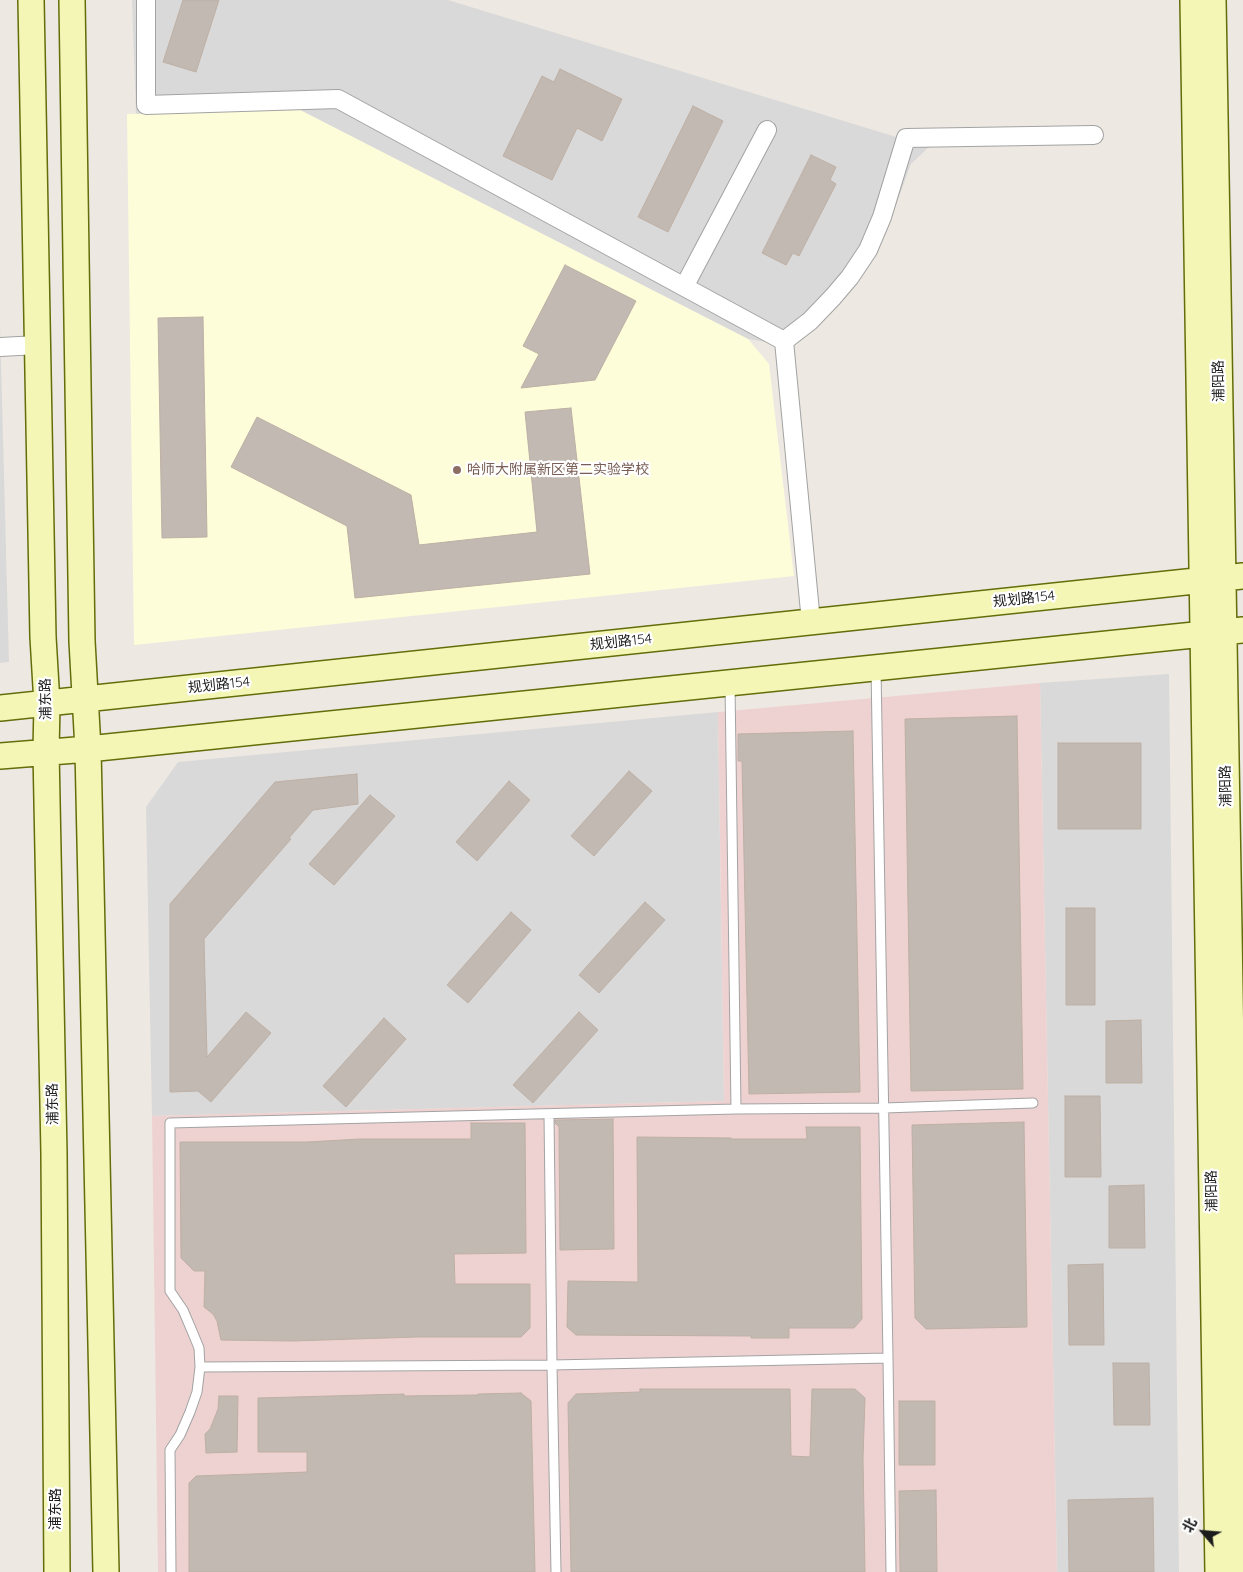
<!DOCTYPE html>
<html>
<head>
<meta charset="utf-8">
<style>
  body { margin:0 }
  #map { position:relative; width:1243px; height:1572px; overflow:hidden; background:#ede9e2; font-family:Quicksand,"Noto Sans SC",sans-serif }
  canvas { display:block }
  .north { position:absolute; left:1178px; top:1507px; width:50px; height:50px; -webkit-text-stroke:4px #fff; paint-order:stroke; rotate:297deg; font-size:14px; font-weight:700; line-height:20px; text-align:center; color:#1c1c1c }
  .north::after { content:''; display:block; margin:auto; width:18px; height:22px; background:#1c1c1c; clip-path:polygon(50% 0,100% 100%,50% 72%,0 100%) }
</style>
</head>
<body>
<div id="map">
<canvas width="1243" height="1572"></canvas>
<div class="north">北</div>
</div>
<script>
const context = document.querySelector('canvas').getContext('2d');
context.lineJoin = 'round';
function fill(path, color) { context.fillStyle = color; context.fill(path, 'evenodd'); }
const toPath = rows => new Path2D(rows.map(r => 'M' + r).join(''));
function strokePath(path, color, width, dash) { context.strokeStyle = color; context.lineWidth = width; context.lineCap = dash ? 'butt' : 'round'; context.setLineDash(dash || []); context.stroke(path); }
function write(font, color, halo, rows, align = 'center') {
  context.font = font + ' Quicksand,"Noto Sans SC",sans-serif'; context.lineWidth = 4.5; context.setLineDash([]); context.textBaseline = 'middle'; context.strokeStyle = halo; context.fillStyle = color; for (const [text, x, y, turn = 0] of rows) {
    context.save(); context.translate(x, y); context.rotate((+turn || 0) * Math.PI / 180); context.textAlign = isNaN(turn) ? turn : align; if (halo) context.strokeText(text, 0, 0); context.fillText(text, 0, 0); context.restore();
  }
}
fill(toPath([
  [132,0,448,0,929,147,911,164,885,235,852,285,793,347,748,339,300,110,136,114],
  [0,326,9,662,0,663],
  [1169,674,1179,1572,1057,1572,1040,683],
  [718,712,724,1101,152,1116,146,807,178,762]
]), '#dad9d9');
fill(toPath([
  [1040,683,1057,1572,158,1572,152,1116,724,1101,718,712]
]), '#eed2d1');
fill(toPath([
  [300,110,748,339,769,364,794,576,134,645,127,114]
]), '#fefdda');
const building = toPath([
  [183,0,219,0,196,72,163,62,183,0],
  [560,69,622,99,602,141,577,128,552,180,503,156,542,76,554,82,560,69],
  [693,106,723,121,668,232,638,217,693,106],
  [811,155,836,167,830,180,836,184,799,256,793,253,786,265,762,253,811,155],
  [565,265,636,301,595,380,521,388,539,354,523,346,565,265],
  [203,317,207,537,162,538,158,318,203,317],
  [571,408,590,574,355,598,347,526,231,467,257,417,411,495,419,545,537,532,525,412,571,408],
  [1017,716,1023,1089,911,1091,905,719,1017,716],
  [853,731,860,1092,749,1094,742,761,738,761,738,734,853,731],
  [1058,743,1141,743,1141,829,1058,829,1058,743],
  [629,771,652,791,594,856,571,836,629,771],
  [357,774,358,804,313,810,289,838,291,839,204,939,207,1057,246,1012,271,1033,211,1102,198,1091,170,1092,170,904,275,782,357,774],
  [509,781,530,800,477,861,456,842,509,781],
  [370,795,395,816,334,885,309,864,370,795],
  [645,902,665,920,599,993,579,975,645,902],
  [1066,908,1095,908,1095,1005,1066,1005,1066,908],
  [511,912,531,930,468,1003,447,985,511,912],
  [579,1012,598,1030,533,1103,513,1085,579,1012],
  [384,1018,406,1039,346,1107,323,1086,384,1018],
  [1141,1020,1142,1083,1106,1083,1106,1021,1141,1020],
  [1065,1096,1100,1096,1101,1177,1065,1177,1065,1096],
  [613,1119,614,1249,560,1250,559,1127,555,1123,555,1120,613,1119],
  [1024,1122,1027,1327,926,1329,915,1318,912,1125,1024,1122],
  [471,1123,525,1123,526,1253,454,1254,455,1284,530,1284,530,1328,521,1337,417,1337,292,1341,221,1340,217,1321,213,1314,204,1307,205,1271,194,1271,181,1258,180,1142,307,1142,360,1139,471,1139,471,1123],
  [806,1127,860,1127,862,1319,854,1328,789,1328,789,1338,751,1338,751,1336,576,1335,567,1327,568,1281,638,1282,637,1137,731,1138,731,1139,807,1139,806,1127],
  [1144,1185,1145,1248,1109,1248,1109,1186,1144,1185],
  [1103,1264,1104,1345,1069,1345,1068,1265,1103,1264],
  [1113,1363,1149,1363,1150,1425,1114,1425,1113,1363],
  [640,1389,790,1389,791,1456,810,1457,812,1389,855,1389,865,1398,863,1458,865,1572,571,1572,568,1403,576,1394,640,1392,640,1389],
  [521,1393,531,1401,535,1572,189,1572,189,1483,196,1476,307,1472,307,1452,258,1452,258,1398,366,1395,404,1394,404,1396,478,1395,478,1394,521,1393],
  [219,1396,238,1396,237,1452,206,1453,205,1434,210,1429,218,1409,219,1396],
  [899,1401,935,1401,935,1465,899,1465,899,1401],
  [936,1490,937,1572,900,1572,899,1491,936,1490],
  [1153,1498,1154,1572,1069,1572,1068,1500,1153,1498]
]);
fill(building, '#c1b9b2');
strokePath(building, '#beb0a5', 1);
const lane = toPath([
  [730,685,736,1109,884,1108,1033,1103],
  [888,1358,891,1572],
  [200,1367,552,1365,549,1114],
  [171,1572,170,1450,180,1435,190,1412,197,1392,200,1367,199,1348,192,1331,183,1310,170,1291,170,1123,736,1109],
  [556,1572,552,1365,888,1358,876,669]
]);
const street = toPath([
  [146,0,146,105,338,99,784,341,811,622],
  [684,287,767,130],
  [784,341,810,321,833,297,850,277,868,250,882,217,906,138,1094,135],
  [0,347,38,345]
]);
const secondary = toPath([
  [31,0,43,637,47,704,46,751,54,1154,57,1572],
  [72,0,82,641,88,749,106,1572],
  [1193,0,1218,1572],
  [1213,0,1240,1572],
  [0,708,1243,576],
  [0,756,88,749,1243,630]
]);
strokePath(lane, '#a3a3a3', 11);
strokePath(street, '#a3a3a3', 20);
strokePath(secondary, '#636d09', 28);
strokePath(lane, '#fff', 9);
strokePath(street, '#fff', 18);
strokePath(secondary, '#f4f6b6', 25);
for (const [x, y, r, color] of [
  [457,470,5,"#8d6e63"]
]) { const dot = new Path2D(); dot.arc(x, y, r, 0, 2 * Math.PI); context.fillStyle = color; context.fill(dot); strokePath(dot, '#fff', 2); }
write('14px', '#1c1c1c', '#fff', [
  ["浦阳路",1219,381,-91],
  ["规划路154",1024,599,-6],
  ["规划路154",621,642,-6],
  ["规划路154",219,685,-6],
  ["浦东路",46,699,-91],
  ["浦阳路",1226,786,-91],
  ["浦东路",53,1104,-91],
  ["浦阳路",1212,1191,-91],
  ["浦东路",56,1509,-90]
]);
write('14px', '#785e54', '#fff', [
  ["哈师大附属新区第二实验学校",467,470]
], 'left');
</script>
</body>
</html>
